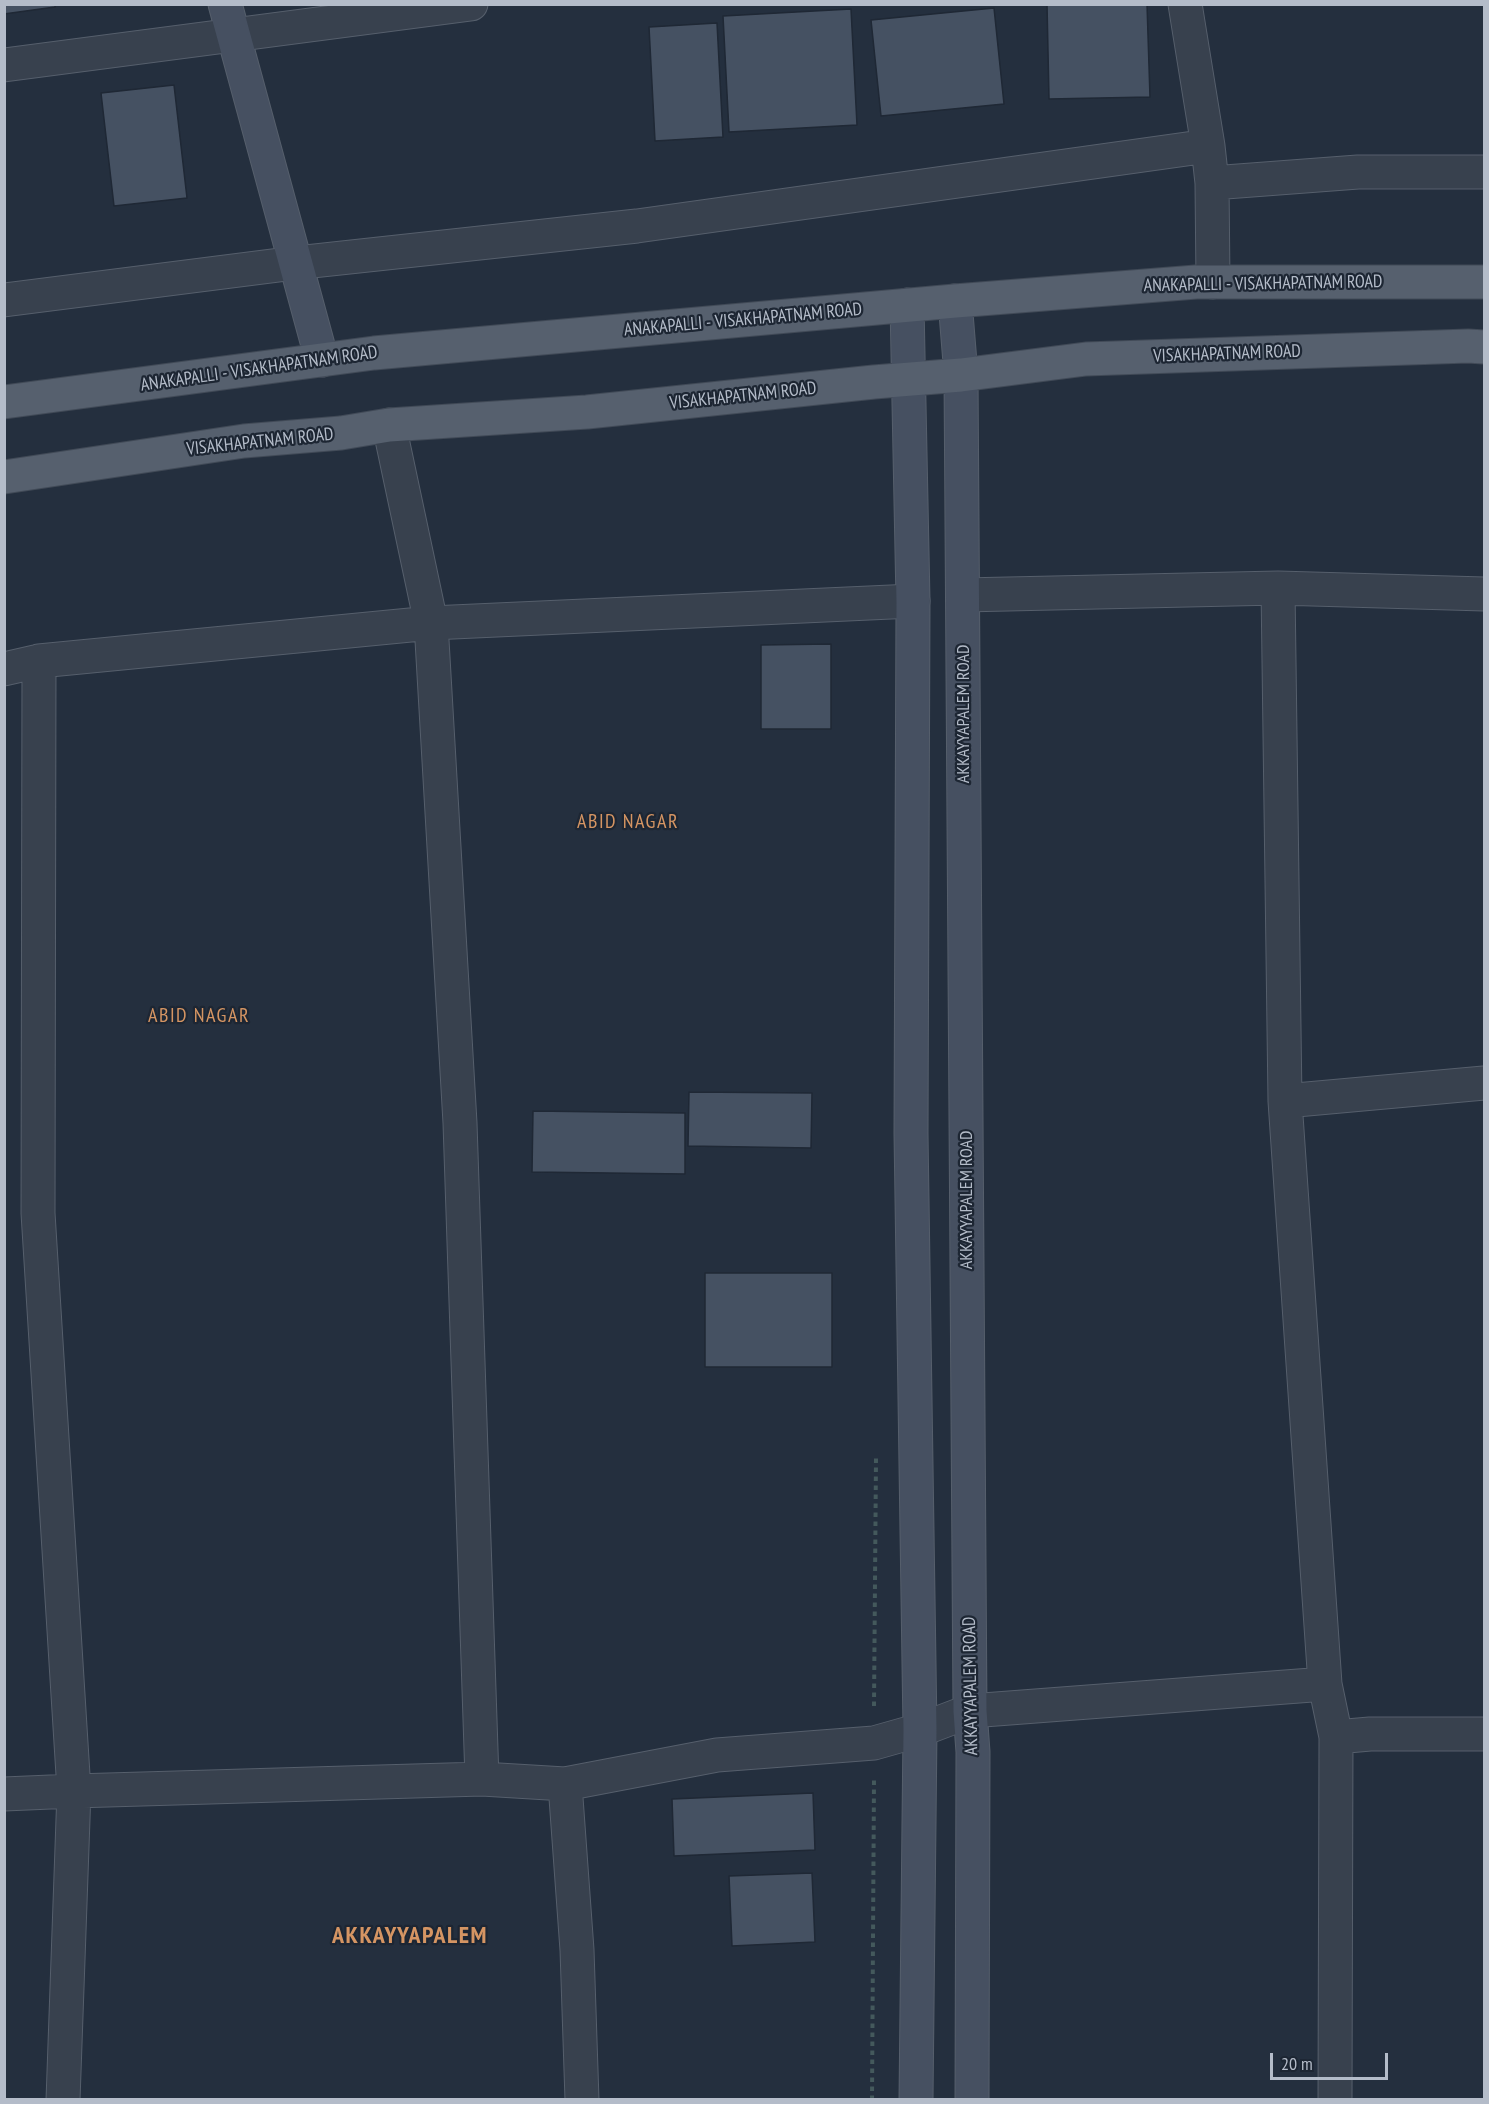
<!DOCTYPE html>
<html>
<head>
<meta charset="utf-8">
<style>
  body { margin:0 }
  #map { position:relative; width:1489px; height:2104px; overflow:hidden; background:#242f3e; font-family:"PT Sans Narrow",sans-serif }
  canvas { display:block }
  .frame { position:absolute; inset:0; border:6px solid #b4bcc9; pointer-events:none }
  .scale { position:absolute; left:1270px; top:2053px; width:118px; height:27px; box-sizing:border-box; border:3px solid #b4bcc9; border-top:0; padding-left:8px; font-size:18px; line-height:21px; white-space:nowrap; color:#b4bcc9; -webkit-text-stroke:4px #1d2633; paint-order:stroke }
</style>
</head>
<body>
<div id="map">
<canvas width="1489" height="2104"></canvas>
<div class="frame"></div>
<div class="scale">20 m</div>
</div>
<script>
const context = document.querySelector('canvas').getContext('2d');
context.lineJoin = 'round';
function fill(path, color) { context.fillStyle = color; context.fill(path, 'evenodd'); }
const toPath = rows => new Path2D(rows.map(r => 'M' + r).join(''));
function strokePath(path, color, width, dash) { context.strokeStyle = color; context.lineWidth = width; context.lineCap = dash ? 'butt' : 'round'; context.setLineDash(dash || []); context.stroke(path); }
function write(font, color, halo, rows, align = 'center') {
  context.font = font + ' "PT Sans Narrow",sans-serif'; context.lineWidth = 4.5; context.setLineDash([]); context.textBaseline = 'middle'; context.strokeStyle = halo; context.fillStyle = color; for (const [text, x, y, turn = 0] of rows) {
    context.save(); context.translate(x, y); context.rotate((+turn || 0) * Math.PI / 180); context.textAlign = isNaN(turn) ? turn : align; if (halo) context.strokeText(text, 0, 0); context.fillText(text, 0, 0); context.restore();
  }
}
const building = toPath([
  [4,4,55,4,55,7,4,14,4,4],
  [1047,4,1147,4,1150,97,1049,99,1047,4],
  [994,8,1004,104,881,116,871,20,994,8],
  [851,9,857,125,729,132,723,16,851,9],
  [717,23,723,137,655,141,649,27,717,23],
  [174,85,187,198,114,206,101,93,174,85],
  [831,644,831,729,761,729,761,645,831,644],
  [689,1092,812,1093,811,1148,688,1146,689,1092],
  [533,1111,685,1113,685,1174,532,1172,533,1111],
  [705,1273,832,1273,832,1367,705,1367,705,1273],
  [813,1793,815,1850,674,1856,672,1799,813,1793],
  [812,1873,815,1942,732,1946,729,1876,812,1873]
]);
fill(building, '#455162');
strokePath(building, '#1f2835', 1.5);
const street = toPath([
  [1185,4,1208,146,1212,183,1213,282],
  [4,65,471,4],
  [1212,183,1358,172,1484,172],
  [4,300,295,263,637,226,1208,146],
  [389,425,431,623,460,1123,482,1779,565,1784,717,1755,874,1743,920,1730,970,1711,1325,1684,1285,1101,1484,1083],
  [1278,588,1484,594],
  [963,595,1278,588,1285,1101],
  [4,669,39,661],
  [1325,1684,1336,1737,1370,1734,1484,1734],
  [482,1779,74,1791,38,1213,39,661,431,623,913,601],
  [565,1784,577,1950,582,2100],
  [4,1794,74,1791,63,2100],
  [1335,2100,1336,1737]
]);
const secondary = toPath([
  [225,4,322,360],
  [955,301,961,375,970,1711,973,1752,972,2100],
  [907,305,913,601,911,1133,920,1730,916,2100]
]);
const primary = toPath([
  [4,402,374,353,955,301,1196,282,1484,282],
  [4,477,244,441,341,433,389,425,587,412,874,382,961,375,1086,359,1468,346,1484,347]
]);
strokePath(street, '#565f6c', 35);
strokePath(secondary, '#565f6c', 35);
strokePath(primary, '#414a57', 35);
strokePath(toPath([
  [874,1706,876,1458],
  [872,2100,874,1779]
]), '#44595c', 4, [4.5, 4.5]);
strokePath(street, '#38414e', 33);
strokePath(secondary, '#465061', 33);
strokePath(primary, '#56606e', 33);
write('18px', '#b4bcc9', '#1d2633', [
  ["ANAKAPALLI - VISAKHAPATNAM ROAD",1263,284,-1],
  ["ANAKAPALLI - VISAKHAPATNAM ROAD",743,320,-5],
  ["VISAKHAPATNAM ROAD",1227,354,-2],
  ["ANAKAPALLI - VISAKHAPATNAM ROAD",259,369,-8],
  ["VISAKHAPATNAM ROAD",743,396,-6],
  ["VISAKHAPATNAM ROAD",260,442,-6],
  ["AKKAYYAPALEM ROAD",964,714,-90],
  ["AKKAYYAPALEM ROAD",967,1200,-90],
  ["AKKAYYAPALEM ROAD",971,1686,-91]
]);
context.letterSpacing = '1.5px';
write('20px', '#d59563', '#1d2633', [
  ["ABID NAGAR",628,822],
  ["ABID NAGAR",199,1016]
]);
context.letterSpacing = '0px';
context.letterSpacing = '1.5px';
write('bold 24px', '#d59563', '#1d2633', [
  ["AKKAYYAPALEM",410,1936]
]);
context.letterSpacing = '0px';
</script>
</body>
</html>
